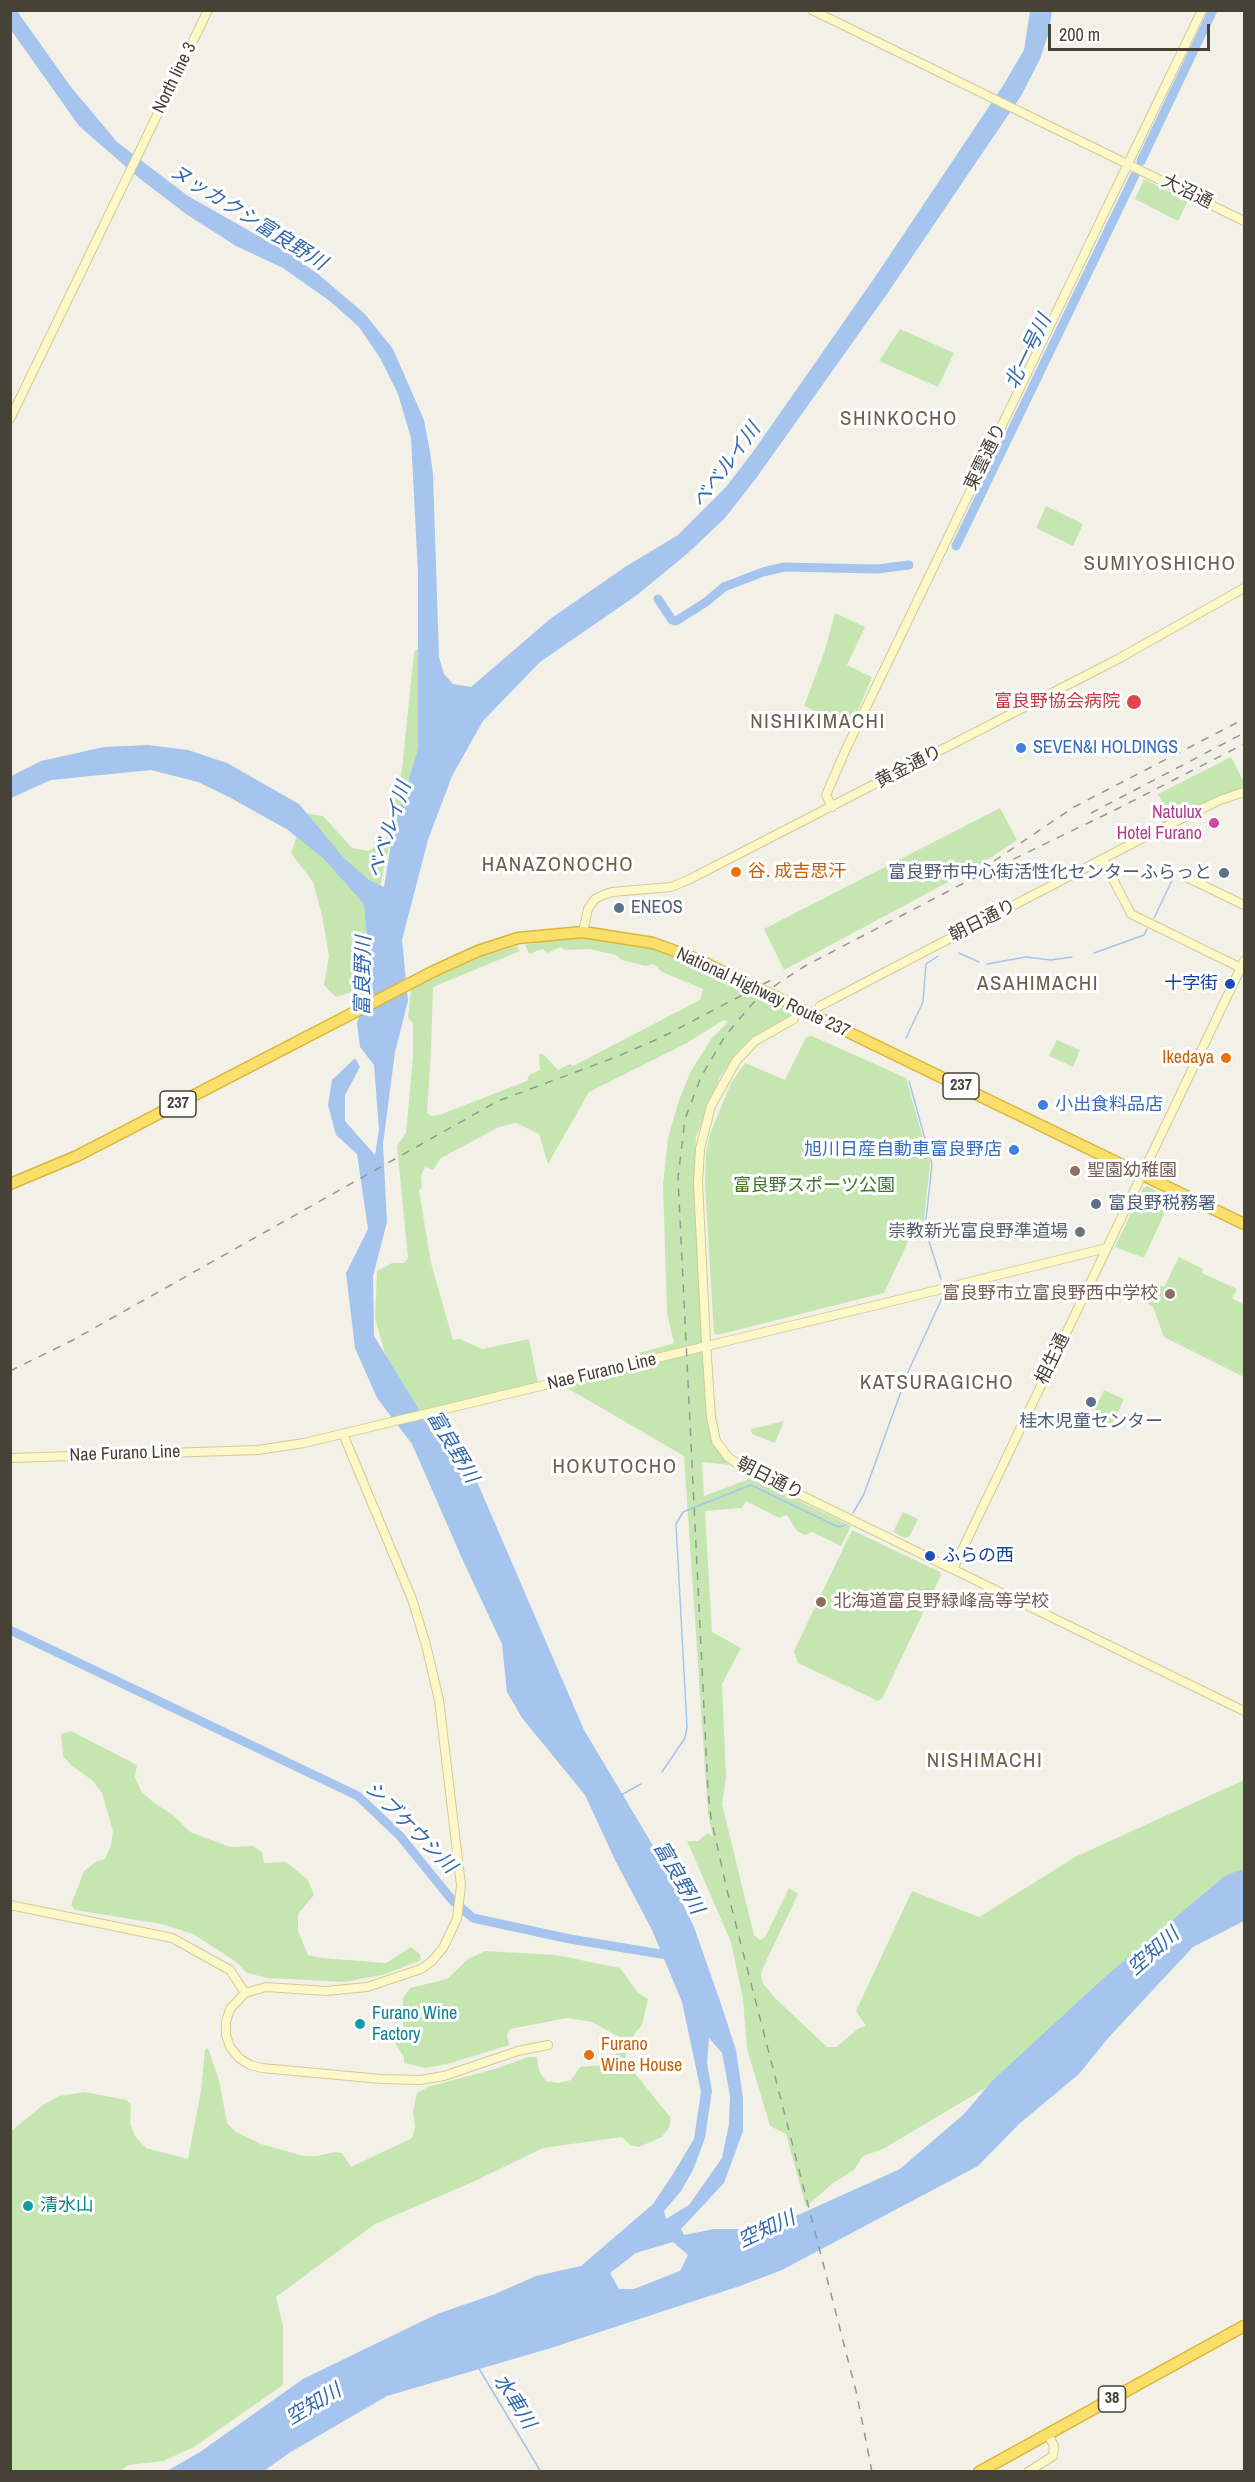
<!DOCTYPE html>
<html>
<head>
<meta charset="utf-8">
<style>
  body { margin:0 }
  #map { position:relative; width:1255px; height:2482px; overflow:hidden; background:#f3f1e7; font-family:"Archivo Narrow",sans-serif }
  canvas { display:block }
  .frame { position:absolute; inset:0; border:12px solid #464236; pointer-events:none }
  .scale { position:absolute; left:1048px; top:24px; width:162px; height:27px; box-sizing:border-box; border:3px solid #464236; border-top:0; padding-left:8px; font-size:18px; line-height:21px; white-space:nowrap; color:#464236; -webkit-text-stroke:4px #fff; paint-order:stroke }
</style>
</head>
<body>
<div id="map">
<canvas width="1255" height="2482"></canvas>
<div class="frame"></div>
<div class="scale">200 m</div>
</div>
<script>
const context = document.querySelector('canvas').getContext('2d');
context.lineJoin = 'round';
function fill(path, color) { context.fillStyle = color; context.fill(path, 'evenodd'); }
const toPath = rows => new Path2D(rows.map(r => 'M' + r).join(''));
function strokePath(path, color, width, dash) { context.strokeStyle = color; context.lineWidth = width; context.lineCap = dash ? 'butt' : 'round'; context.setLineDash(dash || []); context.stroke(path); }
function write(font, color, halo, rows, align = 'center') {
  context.font = font + ' "Archivo Narrow","Noto Sans JP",sans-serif'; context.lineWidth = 6; context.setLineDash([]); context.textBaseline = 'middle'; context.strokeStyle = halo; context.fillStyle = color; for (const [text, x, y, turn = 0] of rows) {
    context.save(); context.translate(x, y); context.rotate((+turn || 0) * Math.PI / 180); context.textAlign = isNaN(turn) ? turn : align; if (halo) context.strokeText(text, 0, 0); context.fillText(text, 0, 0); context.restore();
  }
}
fill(toPath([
  [1144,179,1188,201,1178,221,1135,199],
  [900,329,954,353,938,387,879,361],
  [1046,506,1083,524,1073,546,1036,528],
  [835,613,865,627,847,665,872,677,851,727,804,706,824,653],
  [420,647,426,733,413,786,386,857,380,888,369,987,364,997,356,1000,352,992,336,997,324,985,329,956,322,915,313,882,291,853,305,813,323,816,352,848,369,851,386,838,402,769,414,652],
  [1231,757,1244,782,1241,789,1218,796,1172,820,1158,794],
  [1000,808,1017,840,980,865,784,970,764,929],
  [558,938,586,938,653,947,799,1016,753,1039,736,1053,720,1077,696,1137,694,1181,704,1343,637,1360,636,1354,674,1343,667,1313,663,1184,668,1138,679,1100,691,1071,712,1038,728,1022,724,1020,685,1044,589,1092,548,1164,539,1134,516,1123,499,1127,441,1158,433,1170,425,1167,421,1176,422,1188,419,1190,431,1263,453,1340,460,1339,482,1349,529,1339,538,1383,415,1412,388,1364,375,1318,377,1271,392,1263,404,1263,408,1258,397,1146,406,1133,413,1056,413,1023,408,1018,411,989,483,956,517,946,520,951,433,987,431,1050,427,1113,431,1116,439,1115,527,1081,529,1075,540,1070,539,1054,543,1054,558,1070,570,1064,573,1066,700,1000,703,989,662,972,654,964,645,966,622,960,616,955,589,949,565,950,560,947,547,953,543,949,529,954,525,945],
  [812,1036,906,1078,930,1163,923,1230,915,1227,884,1293,717,1335,714,1334,705,1184,706,1153,710,1134,731,1083,745,1063,785,1080,806,1037],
  [1057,1040,1080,1050,1073,1067,1049,1056],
  [1147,1186,1171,1199,1144,1258,1115,1247,1143,1188],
  [1179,1257,1203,1269,1202,1273,1237,1289,1232,1298,1244,1305,1244,1377,1164,1337,1153,1307,1146,1303,1156,1283,1164,1287],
  [705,1351,713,1442,729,1465,702,1462,704,1496,752,1478,851,1526,841,1546,812,1532,805,1535,797,1531,787,1515,779,1518,746,1501,742,1508,705,1511,712,1632,741,1648,722,1684,726,1778,722,1804,754,1935,760,1940,765,1937,789,1888,798,1894,763,1968,761,1974,762,1982,774,1997,827,2047,836,2047,859,2028,866,2026,856,2011,912,1891,979,1917,1075,1857,1244,1780,1244,1871,994,2083,883,2149,863,2156,854,2170,833,2183,806,2207,786,2134,770,2126,747,2049,743,1999,731,1942,687,1841,698,1841,708,1833,713,1837,708,1814,684,1456,562,1385],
  [1104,1390,1124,1399,1111,1427,1091,1418],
  [784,1421,775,1443,752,1434,751,1429],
  [903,1512,918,1519,909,1537,905,1538,893,1532],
  [852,1530,940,1572,941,1575,882,1699,878,1701,798,1663,794,1651],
  [71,1731,137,1765,135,1777,141,1791,154,1803,173,1815,190,1832,230,1847,253,1846,262,1852,264,1863,286,1862,308,1880,314,1895,298,1914,298,1931,308,1955,322,1958,386,1963,411,1947,420,1954,421,1960,386,1974,345,1982,267,1978,247,1973,235,1961,193,1934,162,1924,75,1910,71,1905,84,1871,97,1861,105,1859,111,1845,113,1831,102,1793,92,1780,72,1766,63,1756,61,1734],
  [485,1951,556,1955,620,1968,638,1993,648,1999,642,2025,635,2033,628,2046,625,2061,670,2117,670,2126,662,2137,639,2147,630,2145,622,2137,543,2148,475,2181,375,2224,276,2297,283,2326,283,2385,194,2447,163,2461,128,2465,121,2471,11,2471,11,2131,43,2105,59,2096,85,2092,126,2100,131,2104,130,2123,135,2136,146,2148,188,2159,201,2091,205,2050,208,2048,219,2080,227,2123,236,2132,261,2144,304,2156,317,2156,335,2152,342,2153,351,2167,412,2138,415,2127,413,2111,417,2093,428,2087,498,2068,528,2057,537,2057,539,2071,546,2081,558,2083,571,2080,580,2067,613,2064,619,2037,592,2022,567,2018,510,2029,507,2035,509,2045,451,2063,426,2068,404,2063,404,2057,395,2043,403,2028,403,1998,410,1988,447,1979,468,1959]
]), '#c6e6b1');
fill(toPath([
  [11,11,17,11,71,87,117,142,188,196,285,251,318,274,365,314,393,349,424,420,430,452,433,474,439,657,444,674,453,684,471,687,550,619,625,567,678,535,726,487,755,449,875,277,1004,84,1024,50,1030,11,1052,11,1049,32,1040,59,1021,96,887,294,757,477,725,518,688,553,637,595,540,662,483,721,452,776,428,840,402,940,408,1001,395,1052,383,1144,387,1222,373,1276,374,1336,429,1426,475,1477,584,1730,658,1854,694,1927,720,2001,736,2050,743,2098,743,2131,724,2183,681,2229,684,2235,714,2229,767,2229,900,2169,964,2114,993,2080,1106,1976,1226,1875,1244,1869,1244,1921,1193,1947,1109,2037,1079,2074,1019,2124,978,2166,782,2270,740,2286,551,2348,387,2396,289,2453,264,2471,167,2471,200,2452,303,2379,437,2314,495,2294,536,2276,581,2266,653,2204,673,2174,694,2139,701,2092,682,2002,652,1930,615,1860,585,1795,522,1718,507,1692,502,1644,464,1563,412,1444,377,1398,355,1348,346,1273,368,1229,357,1154,336,1135,328,1105,332,1080,355,1058,360,1067,345,1095,345,1121,375,1155,379,1130,374,1065,360,1047,357,1024,370,973,364,904,324,859,288,830,229,797,198,782,151,770,51,780,11,798,11,776,41,761,104,747,148,745,188,750,227,763,299,804,344,858,369,880,384,887,393,832,418,749,418,573,411,438,398,394,380,358,359,327,331,302,283,268,236,246,186,214,139,178,79,126,11,30],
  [709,2038,722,2053,730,2096,729,2124,722,2158,689,2205,666,2219,664,2211,681,2191,693,2170,705,2138,712,2091,707,2063],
  [673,2242,688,2255,680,2271,634,2289,619,2289,610,2273,636,2253]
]), '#a5c5ef');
strokePath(toPath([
  [1154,918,1176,872],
  [959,953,979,962],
  [1094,953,1144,935,1147,929],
  [987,964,1026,957,1051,960,1072,957],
  [906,1038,923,1002,926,964,938,956],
  [909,1081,932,1164,925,1229,941,1279],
  [853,1513,864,1494,908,1372,942,1298],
  [662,1772,685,1738,687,1727,676,1524,683,1512,751,1485,838,1527,845,1525],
  [621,1795,641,1784],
  [478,2367,541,2472]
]), '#a5c5ef', 1.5);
strokePath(toPath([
  [1141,161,1213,10],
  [956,546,1135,175],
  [658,599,672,620,676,621,706,602,724,587,763,572,784,567,877,569,909,565],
  [10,1630,358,1796,400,1836,452,1900,473,1918,570,1939,673,1956]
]), '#a5c5ef', 9);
const secondary = toPath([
  [812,10,1244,221],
  [10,419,208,10],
  [832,807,826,795,846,749,1202,10],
  [1103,860,1131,914,1241,968],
  [1186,877,1244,905],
  [583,932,588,909,595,899,603,895,612,892,671,887,688,880,1118,659,1244,588],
  [820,1006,1162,828,1220,800,1244,792],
  [794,1019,755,1041,736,1061,711,1106,700,1149,698,1183,706,1342,711,1417,716,1441,728,1457,739,1465,1244,1711],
  [10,1458,258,1450,304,1443,881,1304,1107,1248,1244,961],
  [953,1569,1107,1248],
  [10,1905,172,1938,230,1970,245,1993,266,1987,326,1991,367,1987,421,1969,432,1961,443,1948,457,1919,461,1885,439,1700,426,1645,412,1599,343,1434],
  [245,1993,230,2009,226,2022,226,2035,230,2047,239,2058,250,2065,262,2068,381,2079,420,2080,444,2076,518,2051,548,2045],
  [1028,2472,1053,2456,1054,2446,1048,2434]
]);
const highway = toPath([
  [780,999,1244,1224],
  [10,1184,77,1156,432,972,478,951,518,938,583,932,653,943,697,959,749,985],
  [979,2472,1244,2326]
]);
strokePath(secondary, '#d2cb98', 10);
strokePath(highway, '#dab63a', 13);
strokePath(secondary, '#fdf8c7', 8);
strokePath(highway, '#fadf6b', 10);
strokePath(toPath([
  [1091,813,1244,733],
  [994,861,1074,807,1244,719],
  [10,1371,73,1340,498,1101,616,1057,660,1038,775,978],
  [872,2472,857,2395,727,1890,711,1818,708,1790,678,1178,685,1119,701,1077,725,1036,753,1003,780,982,805,966,962,884,1117,809,1244,744]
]), '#969696', 1.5, [8, 8]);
const highwayBridge = toPath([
  [749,985,780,999]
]);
strokePath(highwayBridge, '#dab63a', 13, []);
strokePath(highwayBridge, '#fadf6b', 10);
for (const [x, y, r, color] of [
  [1134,702,8,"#e0444e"],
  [1021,748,6,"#3f7fe0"],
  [1214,823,6,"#d1479c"],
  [736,872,6,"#e8710a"],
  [1224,873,6,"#5c6f8a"],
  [619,908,6,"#5c6f8a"],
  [1230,984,6,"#1a4fb4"],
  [1226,1058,6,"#e8710a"],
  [1043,1105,6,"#3f7fe0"],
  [1014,1150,6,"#3f7fe0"],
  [1075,1171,6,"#8d6e63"],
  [1096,1204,6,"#5c6f8a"],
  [1080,1232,6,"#6b7280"],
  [1170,1294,6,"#8d6e63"],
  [1091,1402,6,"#5c6f8a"],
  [930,1556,6,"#1a4fb4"],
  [821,1602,6,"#8d6e63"],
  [360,2024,6,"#0f9aa8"],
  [589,2055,6,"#e8710a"],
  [28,2206,6,"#0f9aa8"]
]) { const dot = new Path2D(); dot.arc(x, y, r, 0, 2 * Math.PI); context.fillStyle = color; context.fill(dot); strokePath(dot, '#fff', 2); }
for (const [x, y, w] of [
  [961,1086,36],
  [178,1104,36],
  [1112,2399,27]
]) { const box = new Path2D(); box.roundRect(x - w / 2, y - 13, w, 26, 4.5); context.fillStyle = '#fff'; context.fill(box); strokePath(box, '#464236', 1.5); }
write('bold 16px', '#464236', null, [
  ["237",961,1086],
  ["237",178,1104],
  ["38",1112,2399]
]);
write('18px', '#464236', '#fff', [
  ["North line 3",175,78,-64],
  ["大沼通",1187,192,26],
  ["東雲通り",986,457,-64],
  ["黄金通り",909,767,-27],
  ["朝日通り",983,921,-27],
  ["National Highway Route 237",763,993,25],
  ["相生通",1053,1359,-64],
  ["Nae Furano Line",602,1372,-13],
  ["Nae Furano Line",125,1454,-2],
  ["朝日通り",770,1479,27]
]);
write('18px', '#be3a42', '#fff', [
  ["富良野協会病院",1120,702]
], 'right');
write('18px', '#366cbe', '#fff', [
  ["SEVEN&I HOLDINGS",1033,748],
  ["小出食料品店",1055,1105],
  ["旭川日産自動車富良野店",1002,1150,"right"]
], 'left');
write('18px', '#b23c85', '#fff', [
  ["Natulux",1202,813],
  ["Hotel Furano",1202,834]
], 'right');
write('18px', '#c56008', '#fff', [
  ["谷. 成吉思汗",748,872],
  ["Ikedaya",1214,1058,"right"],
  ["Furano",601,2045],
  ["Wine House",601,2066]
], 'left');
write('18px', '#4e5e75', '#fff', [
  ["富良野市中心街活性化センターふらっと",1212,873,"right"],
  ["ENEOS",631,908],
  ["富良野税務署",1108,1204],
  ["桂木児童センター",1091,1422,"center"]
], 'left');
write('18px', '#164399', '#fff', [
  ["十字街",1218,984],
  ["ふらの西",942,1556,"left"]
], 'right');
write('18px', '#785e54', '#fff', [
  ["聖園幼稚園",1087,1171],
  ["富良野市立富良野西中学校",1158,1294,"right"],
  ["北海道富良野緑峰高等学校",833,1602]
], 'left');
write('18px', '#3c772b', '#fff', [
  ["富良野スポーツ公園",814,1186]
]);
write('18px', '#5b616d', '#fff', [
  ["崇教新光富良野準道場",1068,1232]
], 'right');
write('18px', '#0d838f', '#fff', [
  ["Furano Wine",372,2014],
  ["Factory",372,2035],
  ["清水山",40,2206]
], 'left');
write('italic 20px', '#3268b0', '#fff', [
  ["ヌッカクシ富良野川",248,218,32],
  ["北一号川",1029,352,-64],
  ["ベベルイ川",727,466,-54],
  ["ベベルイ川",390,830,-72],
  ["富良野川",364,976,-89],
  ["富良野川",452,1447,59],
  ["シブケウシ川",410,1828,45],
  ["富良野川",678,1878,60],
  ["空知川",1154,1952,-41],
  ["空知川",767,2230,-25],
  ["水車川",514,2402,58],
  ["空知川",314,2405,-31]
]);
context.letterSpacing = '1.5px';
write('21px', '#69624e', '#fff', [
  ["SHINKOCHO",899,419],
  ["SUMIYOSHICHO",1160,564],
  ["NISHIKIMACHI",818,722],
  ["HANAZONOCHO",558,865],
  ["ASAHIMACHI",1038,984],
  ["KATSURAGICHO",937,1383],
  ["HOKUTOCHO",615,1467],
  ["NISHIMACHI",985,1761]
]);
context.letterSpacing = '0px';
</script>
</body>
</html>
